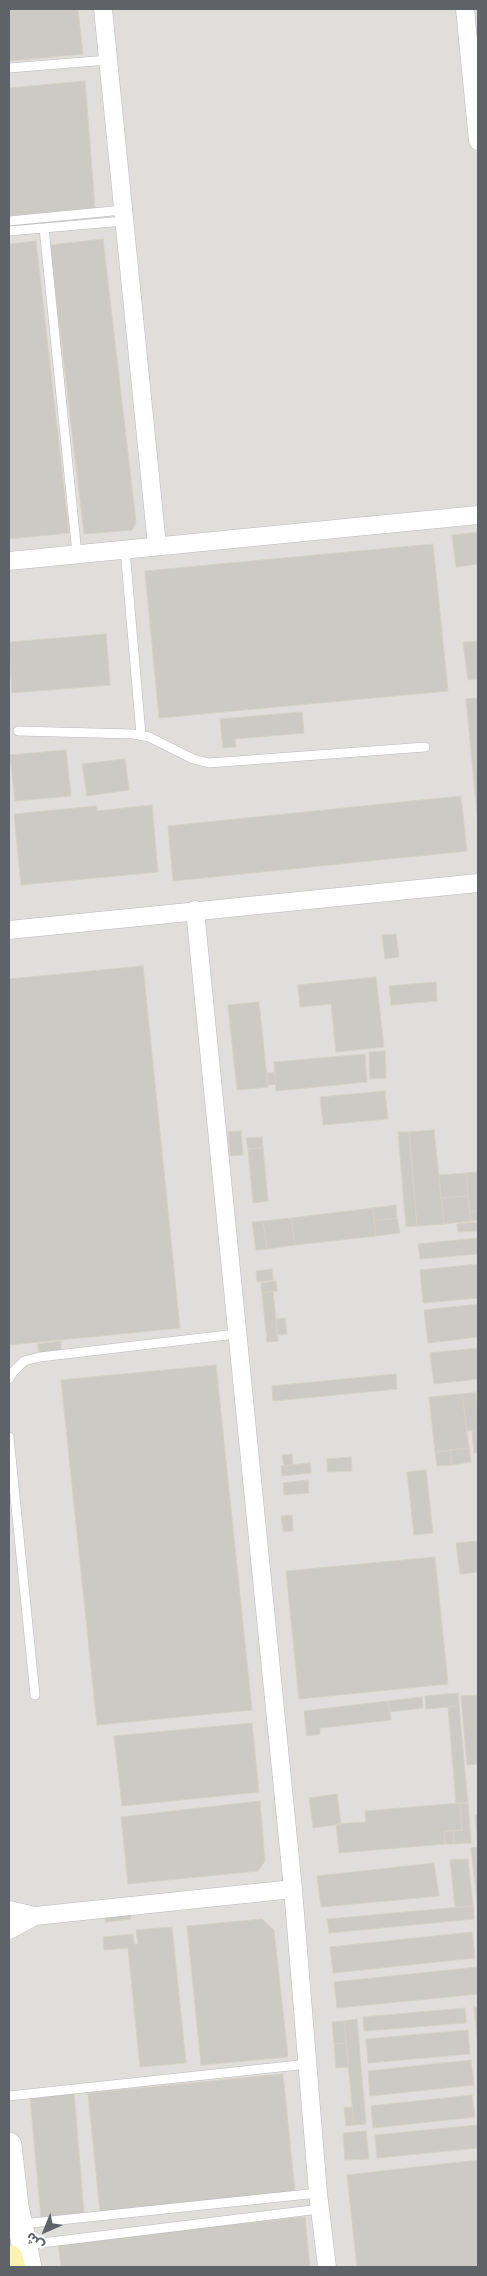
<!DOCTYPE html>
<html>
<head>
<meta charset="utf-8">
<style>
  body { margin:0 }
  #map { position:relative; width:487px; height:2276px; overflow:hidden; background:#f1efe8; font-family:"Exo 2","Noto Sans Arabic",sans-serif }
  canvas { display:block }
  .frame { position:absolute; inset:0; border:10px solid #5f6368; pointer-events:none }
  .north { position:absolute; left:20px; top:2206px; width:50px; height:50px; -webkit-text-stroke:4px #fff; paint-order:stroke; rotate:224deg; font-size:14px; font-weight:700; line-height:20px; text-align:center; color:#5f6368 }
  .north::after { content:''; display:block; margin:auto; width:18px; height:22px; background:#5f6368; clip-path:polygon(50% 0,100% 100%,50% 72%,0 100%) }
</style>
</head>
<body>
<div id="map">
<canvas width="487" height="2276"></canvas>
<div class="frame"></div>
<div class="north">ش</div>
</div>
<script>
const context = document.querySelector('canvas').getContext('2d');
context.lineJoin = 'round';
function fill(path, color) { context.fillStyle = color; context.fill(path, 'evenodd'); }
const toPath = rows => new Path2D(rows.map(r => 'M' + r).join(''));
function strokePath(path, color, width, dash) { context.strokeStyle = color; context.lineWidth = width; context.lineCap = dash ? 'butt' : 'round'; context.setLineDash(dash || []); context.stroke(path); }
fill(toPath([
  [9,9,478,9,478,2267,9,2267]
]), '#e0deda');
const building = toPath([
  [9,9,78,9,83,54,9,61,9,9],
  [85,81,95,208,9,216,9,88,85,81],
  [103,239,136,522,132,530,84,534,50,245,103,239],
  [36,241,69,533,9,539,9,244,36,241],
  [478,532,478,564,456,567,452,535,478,532],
  [433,544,448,691,159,718,145,571,433,544],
  [106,634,110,685,12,693,9,642,106,634],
  [478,641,478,679,468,680,463,642,478,641],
  [478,698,478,824,466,699,478,698],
  [302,712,304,733,235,739,236,747,223,748,220,719,302,712],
  [66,750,71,796,15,801,10,755,66,750],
  [125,759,129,790,87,796,82,764,125,759],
  [461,796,467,851,173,881,168,826,461,796],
  [152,805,158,872,21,885,14,814,96,806,97,811,152,805],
  [396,934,399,957,385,959,382,935,396,934],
  [143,966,180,1328,9,1345,9,979,143,966],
  [376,977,384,1047,336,1052,331,1004,300,1007,298,985,376,977],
  [436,982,437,1001,391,1005,389,986,436,982],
  [259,1002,268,1087,237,1090,228,1005,259,1002],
  [385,1051,386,1078,370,1079,369,1052,385,1051],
  [365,1054,367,1082,276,1091,274,1062,365,1054],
  [275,1072,276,1084,268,1085,267,1073,275,1072],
  [385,1091,388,1119,323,1125,320,1097,385,1091],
  [434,1130,444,1224,417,1226,409,1132,434,1130],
  [241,1131,243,1155,230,1156,228,1132,241,1131],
  [398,1132,409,1132,417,1226,406,1227,398,1132],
  [262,1137,263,1148,248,1149,246,1138,262,1137],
  [263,1148,268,1201,253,1203,248,1149,263,1148],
  [478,1172,478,1211,470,1212,466,1173,478,1172],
  [466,1173,468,1196,441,1198,439,1175,466,1173],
  [468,1196,471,1221,444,1224,441,1198,468,1196],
  [396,1205,397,1218,374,1221,373,1208,396,1205],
  [373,1208,376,1236,295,1245,291,1218,373,1208],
  [478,1211,478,1220,471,1221,470,1212,478,1211],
  [291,1218,295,1245,267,1249,263,1221,291,1218],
  [397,1218,400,1233,376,1236,374,1221,397,1218],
  [263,1221,267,1249,256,1250,252,1222,263,1221],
  [478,1222,478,1231,458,1232,457,1224,478,1222],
  [478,1238,478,1254,420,1259,418,1244,478,1238],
  [478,1264,478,1298,423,1303,420,1270,478,1264],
  [272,1269,273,1280,257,1282,256,1271,272,1269],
  [276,1281,277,1291,262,1293,261,1283,276,1281],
  [273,1291,278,1341,267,1342,262,1293,273,1291],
  [478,1304,478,1337,428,1343,424,1310,478,1304],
  [285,1318,287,1334,278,1335,276,1319,285,1318],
  [61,1341,61,1350,39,1353,38,1344,61,1341],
  [478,1348,478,1379,434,1384,430,1353,478,1348],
  [216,1365,252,1710,97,1725,61,1380,216,1365],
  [396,1374,397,1389,273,1401,272,1386,396,1374],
  [476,1392,478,1430,467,1431,462,1394,476,1392],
  [462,1394,469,1448,435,1452,429,1397,462,1394],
  [478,1430,478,1453,474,1453,472,1431,478,1430],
  [469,1448,471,1462,452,1465,450,1450,469,1448],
  [450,1450,452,1465,437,1466,435,1452,450,1450],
  [292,1454,293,1465,284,1466,282,1455,292,1454],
  [351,1457,352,1471,327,1472,327,1459,351,1457],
  [310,1463,311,1473,282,1476,281,1466,310,1463],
  [426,1470,433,1533,414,1535,407,1472,426,1470],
  [308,1480,309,1493,284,1495,283,1483,308,1480],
  [292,1515,293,1531,283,1532,281,1516,292,1515],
  [478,1541,478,1572,460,1574,456,1543,478,1541],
  [435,1557,448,1684,299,1699,286,1571,435,1557],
  [458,1693,459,1706,426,1709,425,1696,458,1693],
  [478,1695,478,1764,467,1765,461,1696,478,1695],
  [422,1697,423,1708,390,1712,388,1701,422,1697],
  [388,1701,391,1720,320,1728,320,1734,307,1736,304,1711,388,1701],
  [459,1706,468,1803,456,1803,448,1707,459,1706],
  [252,1723,259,1792,122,1806,114,1736,252,1723],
  [337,1794,341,1824,313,1828,309,1798,337,1794],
  [260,1801,265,1861,258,1871,128,1884,121,1817,260,1801],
  [460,1803,462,1830,444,1831,445,1844,339,1853,336,1824,366,1822,365,1811,460,1803],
  [460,1803,468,1803,471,1843,454,1844,453,1831,462,1830,460,1803],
  [475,1815,478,1815,478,1840,477,1840,475,1815],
  [444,1831,453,1831,454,1844,445,1844,444,1831],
  [478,1847,478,1911,471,1848,478,1847],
  [468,1859,473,1906,455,1907,450,1860,468,1859],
  [434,1863,439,1896,321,1907,317,1876,434,1863],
  [473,1906,474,1919,329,1933,327,1919,473,1906],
  [130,1913,131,1919,105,1922,105,1915,130,1913],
  [262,1919,274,1930,288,2057,201,2065,187,1926,262,1919],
  [172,1927,186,2063,140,2067,128,1948,104,1950,103,1937,133,1934,134,1944,138,1944,136,1930,172,1927],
  [472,1932,475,1958,333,1973,330,1947,472,1932],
  [478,1967,478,1994,337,2008,334,1982,478,1967],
  [474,2007,478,2007,478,2050,474,2007],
  [465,2008,466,2023,364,2031,363,2017,465,2008],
  [357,2019,366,2124,354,2125,344,2021,357,2019],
  [344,2021,346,2043,334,2044,332,2022,344,2021],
  [468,2030,470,2054,368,2063,366,2039,468,2030],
  [346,2043,349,2067,336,2068,334,2044,346,2043],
  [471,2060,474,2085,370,2096,368,2071,471,2060],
  [283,2074,295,2192,100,2212,88,2093,283,2074],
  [74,2092,84,2213,41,2218,30,2097,74,2092],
  [472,2095,475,2117,373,2128,371,2106,472,2095],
  [352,2107,354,2125,346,2126,344,2108,352,2107],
  [478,2125,478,2148,377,2158,375,2135,478,2125],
  [366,2131,369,2159,345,2160,343,2133,366,2131],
  [478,2160,478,2267,357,2267,347,2175,478,2160],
  [305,2217,310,2267,61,2267,58,2242,305,2217]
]);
fill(building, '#cccac5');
strokePath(building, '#d6d1c6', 1);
const lane = toPath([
  [9,68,108,60],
  [9,221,123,210],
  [44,228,77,554],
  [9,231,124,221],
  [125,549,141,735],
  [18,731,133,734,149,737,193,759,209,763,425,747],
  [9,1379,13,1372,24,1361,40,1357,236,1334],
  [9,1437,35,1695],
  [9,2096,308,2064],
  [22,2224,318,2193],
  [25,2245,320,2209]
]);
const street = toPath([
  [103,9,157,546],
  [465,9,478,141],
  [9,561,478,515],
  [195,910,293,1889,318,2193,327,2267],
  [9,930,478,883],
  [9,1910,35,1916,293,1889],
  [9,1930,35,1916]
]);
const secondary = toPath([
  [9,2145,16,2206,29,2267]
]);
const primary = toPath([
  [9,2259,11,2267]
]);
strokePath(lane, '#b5b8bc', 10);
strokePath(street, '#b5b8bc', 19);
strokePath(secondary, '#b6babf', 26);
strokePath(primary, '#f2c960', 29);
strokePath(lane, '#fff', 9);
strokePath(street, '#fff', 18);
strokePath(secondary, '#fff', 25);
strokePath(primary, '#fff2af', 28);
</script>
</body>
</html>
